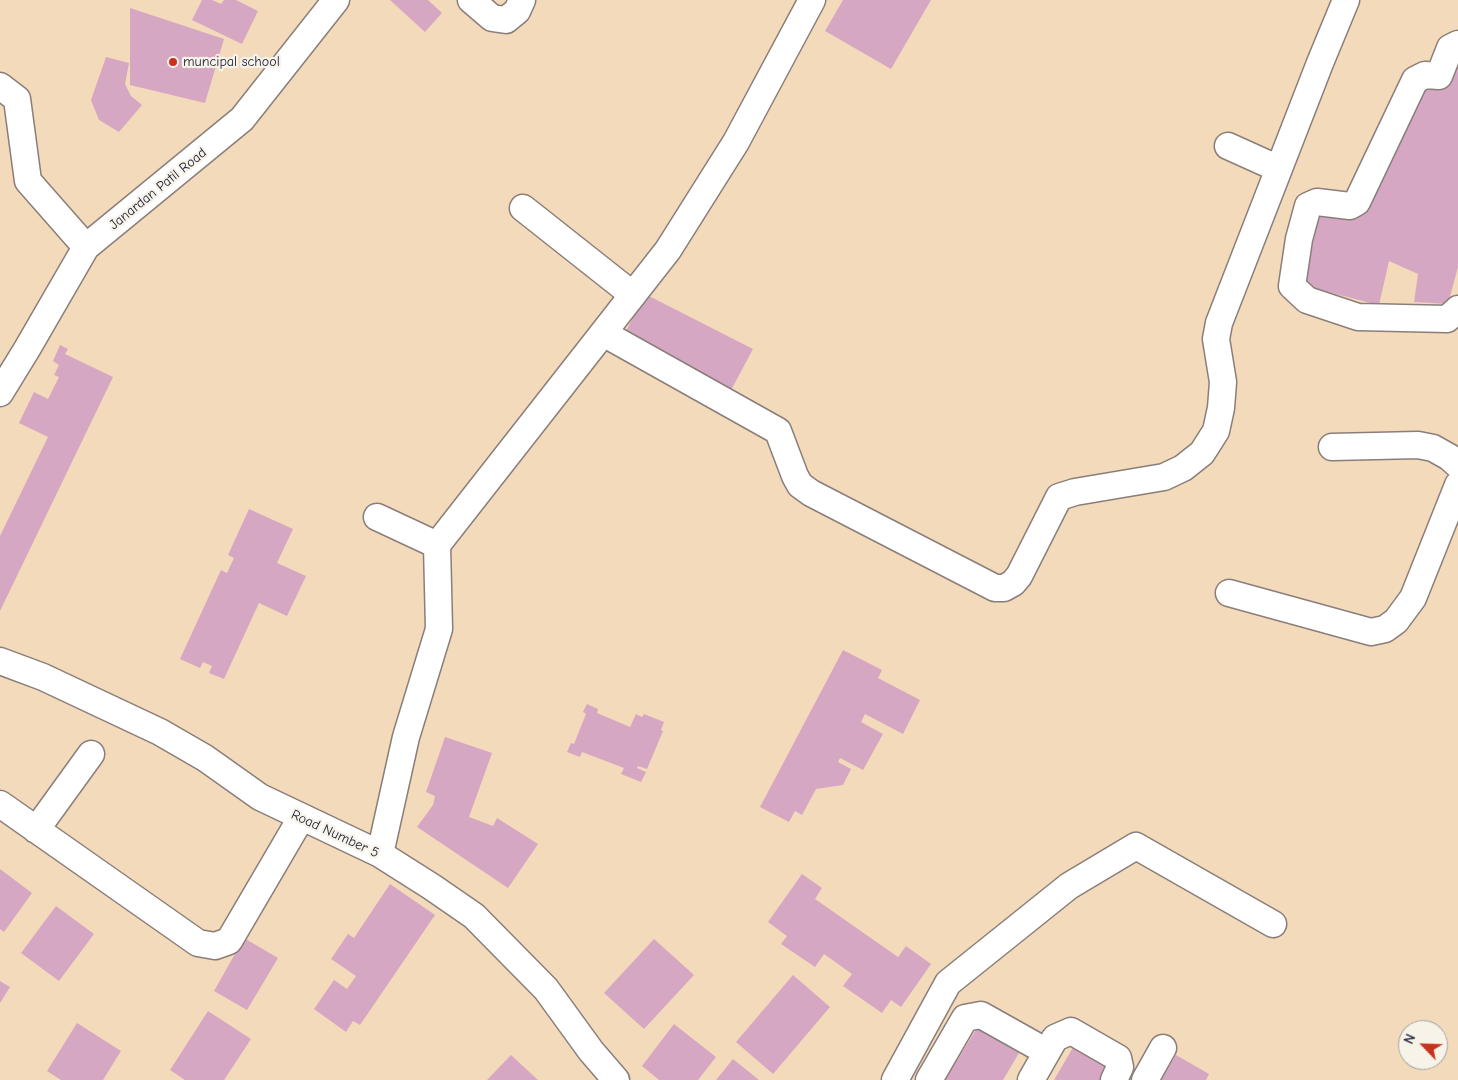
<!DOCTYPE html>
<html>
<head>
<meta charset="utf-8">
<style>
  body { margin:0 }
  #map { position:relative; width:1458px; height:1080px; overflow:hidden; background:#f3daba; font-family:"Comic Neue",sans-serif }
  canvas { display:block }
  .north { position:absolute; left:1398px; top:1020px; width:50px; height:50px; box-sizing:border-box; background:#f7f3e8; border:1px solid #a29fa3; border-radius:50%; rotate:294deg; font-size:14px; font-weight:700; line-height:20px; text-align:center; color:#22223b }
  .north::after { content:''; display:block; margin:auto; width:18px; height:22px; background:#c8321e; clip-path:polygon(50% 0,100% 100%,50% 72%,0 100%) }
</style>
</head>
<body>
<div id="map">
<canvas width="1458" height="1080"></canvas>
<div class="north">N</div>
</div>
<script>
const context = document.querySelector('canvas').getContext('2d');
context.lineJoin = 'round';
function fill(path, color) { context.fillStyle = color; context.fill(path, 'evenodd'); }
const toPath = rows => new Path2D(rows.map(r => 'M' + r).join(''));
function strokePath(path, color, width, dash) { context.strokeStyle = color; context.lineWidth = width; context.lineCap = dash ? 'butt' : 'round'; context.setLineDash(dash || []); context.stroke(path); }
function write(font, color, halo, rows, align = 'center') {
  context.font = font + ' "Comic Neue",sans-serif'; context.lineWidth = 4.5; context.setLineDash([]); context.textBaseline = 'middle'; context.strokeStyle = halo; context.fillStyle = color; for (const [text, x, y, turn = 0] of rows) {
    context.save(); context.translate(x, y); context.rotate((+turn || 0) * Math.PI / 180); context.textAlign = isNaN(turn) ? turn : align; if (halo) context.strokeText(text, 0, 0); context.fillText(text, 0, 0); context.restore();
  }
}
fill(toPath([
  [202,0,212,0,221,4,224,0,236,0,258,11,242,44,192,20],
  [390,0,428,0,442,13,425,32],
  [843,0,931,0,891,69,825,31],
  [130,8,224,39,205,103,130,85],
  [1458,51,1458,267,1448,304,1414,302,1418,274,1389,261,1379,305,1300,285,1320,213,1338,217,1420,82],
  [106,57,129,63,125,84,131,96,142,105,119,132,99,120,91,100],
  [645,294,753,349,729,394,622,339],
  [60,345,68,349,65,354,113,377,0,611,0,536,48,437,19,423,34,392,48,399,59,377,54,375,59,365,53,361],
  [249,509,293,529,277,563,306,576,287,616,259,603,224,679,209,673,212,666,203,662,200,668,180,659,221,570,227,573,234,558,228,555],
  [843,650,882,670,878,678,920,700,903,734,865,714,861,722,883,734,863,770,840,758,838,762,851,769,843,785,816,789,802,815,795,811,789,822,760,807],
  [587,704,598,709,597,713,630,727,636,714,642,717,644,714,664,722,661,730,663,731,647,769,638,766,637,768,646,772,641,782,621,774,624,768,582,752,580,757,567,752,571,743,574,744,586,714,583,712],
  [445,737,492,753,469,817,493,826,497,818,538,844,508,888,417,827,433,805,435,796,426,792],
  [0,869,32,893,4,932,0,929],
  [802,874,822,888,815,899,898,957,906,946,931,964,901,1007,891,1000,882,1013,843,986,852,974,824,954,815,967,781,944,787,936,768,922],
  [390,884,435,915,360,1025,353,1021,346,1032,314,1009,334,980,347,989,356,976,331,959,348,934,354,938],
  [56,906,94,934,59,981,21,953],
  [244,938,278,958,247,1010,214,991],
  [654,939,694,975,644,1029,604,993],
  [793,975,830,1007,773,1074,736,1042],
  [0,981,10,987,0,1003],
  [208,1011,251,1039,224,1080,185,1080,170,1070],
  [77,1023,121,1051,103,1080,61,1080,47,1071],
  [674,1024,716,1057,698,1080,659,1080,642,1066],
  [977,1028,1019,1053,1003,1080,945,1080],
  [1075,1044,1113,1067,1105,1080,1054,1080],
  [511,1055,538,1080,487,1080],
  [1176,1055,1209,1074,1206,1080,1161,1080],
  [733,1059,759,1080,716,1080]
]), '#d6a7c2');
const minor = toPath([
  [471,0,492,18,506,20,517,11,522,0],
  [1458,44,1450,48,1439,76,1425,75,1415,80,1357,202,1350,206,1317,202,1308,206,1299,239,1292,286,1307,300,1358,317,1447,319,1458,309],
  [0,86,17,99,28,181,86,247],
  [1228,146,1279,169],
  [523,208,633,295],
  [603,333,778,431,795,476,800,485,811,493,995,588,1004,588,1013,583,1019,576,1059,497,1075,492,1164,477,1183,468,1202,453,1216,431,1221,408,1223,382,1216,339,1219,323,1320,63,1346,0],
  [0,393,27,349,86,247,242,119,336,0],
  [1332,447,1418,445,1433,448,1449,457,1458,465],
  [377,517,437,545],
  [1229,593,1371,632,1385,629,1396,621,1413,598,1458,485],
  [0,661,43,677,160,732,205,758,260,797,380,854,432,887,474,916,546,989,591,1051,616,1080],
  [0,804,198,943,215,946,229,941,301,818],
  [36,830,91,754],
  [380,854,406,737,439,629,437,545,668,250,736,142,812,0],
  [895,1080,948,983,1069,886,1136,846,1273,924],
  [929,1080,965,1018,981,1015,1047,1052],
  [1031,1080,1055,1038,1071,1031,1118,1058,1120,1067,1114,1080],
  [1145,1080,1163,1048]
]);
strokePath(minor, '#8a7e7a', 29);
strokePath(minor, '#fff', 26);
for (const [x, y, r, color] of [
  [173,62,5,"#c8321e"]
]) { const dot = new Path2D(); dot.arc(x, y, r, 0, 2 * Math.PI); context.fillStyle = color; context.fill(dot); strokePath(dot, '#f7f3e8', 2); }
write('14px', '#22223b', '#f7f3e8', [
  ["muncipal school",183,62]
], 'left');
write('14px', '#22223b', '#f7f3e8', [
  ["Janardan Patil Road",158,189,-39],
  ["Road Number 5",335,834,25]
]);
</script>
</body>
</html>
